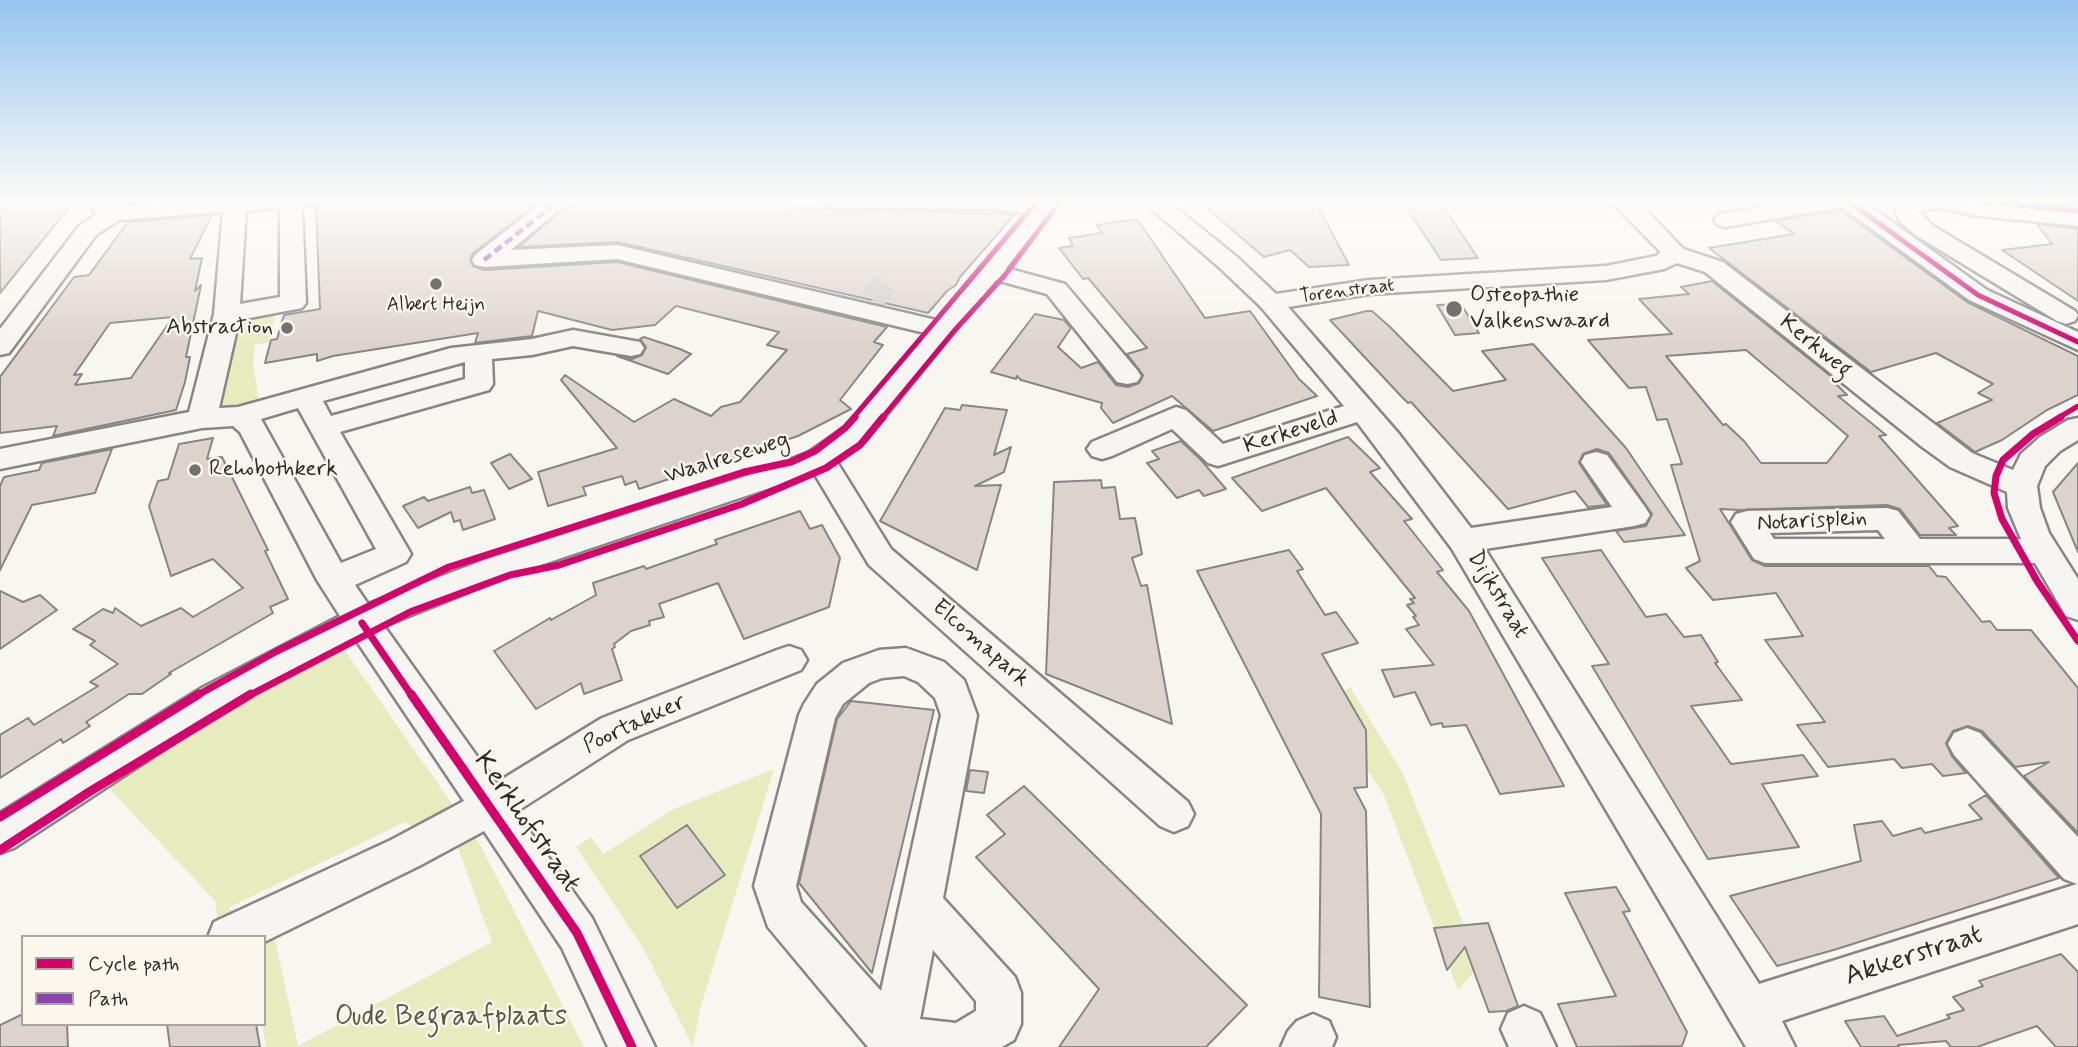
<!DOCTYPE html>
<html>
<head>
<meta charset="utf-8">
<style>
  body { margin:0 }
  #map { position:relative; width:2078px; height:1047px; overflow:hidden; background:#f8f6f0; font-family:Mynerve,sans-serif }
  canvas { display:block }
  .legend { position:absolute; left:21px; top:935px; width:245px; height:91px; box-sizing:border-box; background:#fbf7ec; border:2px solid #a8a59f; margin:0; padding:9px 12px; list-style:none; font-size:21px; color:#2b2b2b }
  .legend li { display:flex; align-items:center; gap:14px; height:35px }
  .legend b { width:35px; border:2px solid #a8a59f }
</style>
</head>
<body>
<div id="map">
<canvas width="2078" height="1047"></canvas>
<ul class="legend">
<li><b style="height:9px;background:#d6006c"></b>Cycle path</li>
<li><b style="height:9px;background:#8e44ad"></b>Path</li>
</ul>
</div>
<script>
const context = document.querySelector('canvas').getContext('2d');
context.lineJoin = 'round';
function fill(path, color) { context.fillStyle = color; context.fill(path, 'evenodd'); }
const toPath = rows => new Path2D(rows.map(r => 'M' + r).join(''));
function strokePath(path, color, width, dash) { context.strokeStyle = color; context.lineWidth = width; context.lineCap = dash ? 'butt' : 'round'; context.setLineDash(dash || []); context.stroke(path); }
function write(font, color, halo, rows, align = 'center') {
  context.font = font + ' Mynerve,sans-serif'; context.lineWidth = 5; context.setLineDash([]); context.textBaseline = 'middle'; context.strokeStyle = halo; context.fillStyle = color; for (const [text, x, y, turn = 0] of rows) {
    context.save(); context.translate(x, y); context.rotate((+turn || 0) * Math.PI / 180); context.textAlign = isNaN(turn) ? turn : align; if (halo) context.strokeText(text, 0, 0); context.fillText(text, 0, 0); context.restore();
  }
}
fill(toPath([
  [1854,199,1867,199,1878,203,1926,237,1945,255,1937,256],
  [275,316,269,342,255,345,253,362,259,404,215,411,236,321],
  [341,645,459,814,423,833,405,822,228,908,243,918,219,929,215,901,105,784,250,692],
  [1350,687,1403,774,1480,965,1458,990,1384,795,1370,774,1340,745,1341,693],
  [774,769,700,1009,693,1047,645,951,576,847,591,837,603,854,674,809],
  [474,833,584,1047,266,1047,262,1024,264,1024,264,939,274,934,298,1046,492,942,456,842]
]), '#e6ecbe');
const building = toPath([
  [0,199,76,199,0,293,0,199],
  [345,199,543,199,473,253,470,259,473,266,484,270,617,262,887,327,874,342,883,345,840,400,851,409,798,436,639,489,636,481,625,485,622,476,583,487,586,495,548,506,538,472,617,448,561,380,565,375,634,422,674,399,711,416,721,407,740,402,787,350,767,345,779,332,676,306,655,325,612,330,538,311,532,336,475,343,478,333,333,356,317,361,317,354,265,363,271,340,277,339,284,315,320,309,316,207,321,202,345,199],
  [575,199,792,199,790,208,1015,214,960,277,956,285,947,291,928,313,618,242,519,247,575,199],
  [1196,199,1314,199,1349,265,1309,267,1290,250,1264,257,1196,199],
  [1401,199,1438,199,1478,258,1441,260,1401,199],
  [2019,199,2078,199,2078,209,2022,203,2019,199],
  [1840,210,1967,302,2078,356,2078,395,2047,410,2002,440,1975,452,1937,423,1992,400,1978,393,1993,384,1936,353,1871,372,1709,248,1794,234,1776,221,1840,210],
  [212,215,190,259,202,258,195,291,201,285,186,357,190,357,185,382,176,410,53,436,57,426,0,433,0,377,74,277,89,275,128,222,212,215],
  [173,317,131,378,75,385,82,374,74,375,110,323,173,317],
  [1137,219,1205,318,1250,311,1299,379,1317,396,1213,431,1172,396,1113,423,1101,408,1102,403,1021,380,1017,376,1016,379,991,372,1035,314,1064,320,1071,328,1058,347,1081,368,1098,362,1116,385,1128,387,1139,383,1143,375,1127,354,1147,348,1088,278,1083,279,1059,248,1073,246,1069,238,1102,233,1097,225,1137,219],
  [2037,224,2078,229,2078,301,2002,250,2052,244,2037,224],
  [1712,281,1838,382,1835,383,1847,395,1838,396,1886,435,1879,436,1958,526,1949,528,1956,535,1920,535,1900,509,1887,505,1739,510,1720,509,1752,560,1765,566,1929,566,1937,576,1946,577,1982,622,1990,621,1997,630,2031,630,2078,688,2078,833,2024,776,2049,762,2015,767,1982,731,1968,726,1953,731,1946,743,1952,756,1966,773,1943,776,1932,764,1902,768,1894,759,1828,767,1797,725,1825,722,1765,640,1803,636,1776,593,1713,600,1686,568,1700,561,1671,465,1682,464,1667,419,1657,420,1646,387,1629,388,1588,340,1672,334,1639,299,1689,294,1681,287,1712,281],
  [1746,350,1848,436,1827,463,1761,463,1744,441,1726,424,1723,425,1666,356,1746,350],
  [1461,304,1479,333,1455,335,1437,305,1461,304],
  [1367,311,1372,311,1390,327,1453,391,1506,380,1482,351,1533,344,1626,448,1685,535,1624,542,1616,531,1646,526,1652,514,1609,453,1597,449,1583,454,1579,463,1607,505,1588,507,1575,491,1508,509,1411,402,1408,403,1400,395,1330,320,1367,311],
  [644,337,680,349,691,354,668,374,617,356,632,359,642,355,646,347,640,339,644,337],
  [962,405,1007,410,994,455,1011,447,1004,472,975,486,1001,485,977,570,880,521,945,408,960,410,962,405],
  [1348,437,1380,468,1370,472,1412,519,1404,521,1443,570,1437,572,1469,611,1564,786,1500,794,1466,725,1443,727,1442,723,1431,725,1415,692,1394,697,1382,670,1434,665,1406,629,1419,625,1413,617,1416,616,1407,605,1414,603,1410,599,1415,598,1326,488,1262,511,1232,478,1348,437],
  [213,438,207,459,222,457,268,550,265,551,288,599,270,607,273,613,169,673,171,674,142,694,129,694,86,722,90,726,63,743,61,739,0,778,0,735,28,718,34,725,98,686,90,682,118,664,90,645,95,641,73,629,103,609,113,613,115,608,141,626,181,608,193,617,243,588,213,559,171,576,149,506,158,481,168,479,179,444,213,438],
  [1181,441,1201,460,1226,489,1204,496,1199,490,1177,498,1147,463,1159,459,1152,451,1181,441],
  [112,449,95,493,32,505,0,570,0,486,4,477,39,470,42,463,112,449],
  [510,454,532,479,509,489,491,463,510,454],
  [2078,463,2078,552,2053,492,2078,463],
  [1101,480,1102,488,1115,487,1120,519,1135,518,1142,554,1132,558,1141,586,1147,585,1172,724,1046,674,1054,482,1101,480],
  [470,487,472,493,484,490,495,519,463,530,460,520,454,522,451,512,418,528,403,506,424,497,428,501,470,487],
  [800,511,810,529,822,525,840,558,829,607,744,639,718,583,659,604,664,617,649,621,650,625,631,631,614,644,615,647,612,649,622,680,584,694,581,683,536,709,494,651,550,618,551,620,596,595,593,583,644,566,646,569,717,544,715,540,800,511],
  [1289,550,1303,569,1297,571,1325,615,1336,612,1358,643,1322,654,1366,730,1367,787,1354,788,1366,811,1370,1007,1319,997,1321,814,1197,571,1289,550],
  [1601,550,1646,617,1666,614,1684,637,1701,635,1718,662,1715,663,1742,700,1691,706,1731,764,1803,755,1818,776,1762,784,1799,847,1708,859,1592,666,1609,664,1542,558,1601,550],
  [0,591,23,602,40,595,57,610,0,649,0,591],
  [851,701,934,710,872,973,799,883,837,719,851,701],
  [970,770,988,772,984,793,966,791,970,770],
  [1024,786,1247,1005,1206,1047,1059,1047,1099,989,976,857,1005,834,987,815,1024,786],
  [1986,795,2059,878,1837,949,1777,966,1730,896,1861,861,1854,825,1882,821,1893,836,1921,828,1925,833,1982,819,1969,805,1986,795],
  [687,825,725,875,677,908,640,856,687,825],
  [1616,887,1630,911,1623,912,1687,1032,1682,1046,1577,1047,1558,1004,1616,996,1565,893,1616,887],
  [1488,923,1518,1006,1506,1011,1489,1012,1465,947,1447,970,1434,928,1488,923],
  [2061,954,2078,972,2078,1047,2056,1047,2037,1026,1977,1047,1951,1047,1946,1041,1898,1045,1899,1047,1861,1047,1845,1021,1884,1016,1897,1036,1950,1018,1947,1015,1964,1010,1953,997,1983,986,1979,981,2061,954],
  [23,1014,23,1024,67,1024,68,1047,0,1047,0,1025,23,1014],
  [167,1024,256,1024,260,1047,170,1047,167,1024]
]);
fill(building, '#ded2cd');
strokePath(building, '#878684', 2);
strokePath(toPath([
  [872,300,886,284]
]), '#cfcdc9', 25, [25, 12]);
const minor = toPath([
  [97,199,119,199,116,207,221,199,320,199,317,204,302,206,306,303,302,308,239,320,219,408,238,407,451,348,532,339,573,330,640,342,644,348,640,354,631,356,573,346,532,355,492,359,493,384,489,390,340,432,411,554,406,562,355,585,368,604,487,559,765,470,809,452,845,427,925,333,617,259,484,267,475,265,472,260,475,255,547,199,572,199,511,250,617,245,936,320,1026,213,994,209,835,208,827,206,825,199,1061,199,1006,268,1065,284,1137,370,1141,376,1137,382,1127,384,1117,382,1047,294,996,280,865,441,837,462,891,549,1188,802,1194,814,1188,826,1174,832,1160,826,869,565,814,473,511,575,384,626,496,783,602,718,777,650,789,646,801,650,807,660,801,670,628,740,516,812,592,918,655,1047,608,1047,562,948,484,831,419,866,264,942,264,937,208,937,214,922,391,840,464,801,356,640,226,709,14,848,0,853,0,813,200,689,340,616,317,580,240,432,233,426,202,428,0,469,0,449,189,412,214,314,223,212,119,220,96,235,9,353,0,355,0,329,80,225,96,215,92,206,97,199],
  [280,208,280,297,240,304,246,211,280,208],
  [465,362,465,379,331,416,323,401,465,362],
  [298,408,376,549,341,563,261,419,298,408],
  [1140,199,1165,199,1237,257,1276,294,1369,280,1606,266,1656,256,1660,253,1659,250,1608,199,1636,199,1683,249,1723,262,1972,453,2013,470,2021,454,2040,437,2068,420,2078,418,2078,440,2060,451,2045,466,2037,486,2040,508,2049,533,2078,579,2078,620,2066,616,2035,563,1765,563,1754,559,1731,522,1736,514,1747,511,1887,508,1898,511,1920,539,2021,539,2008,508,2007,492,1950,467,1921,446,1705,272,1677,263,1664,269,1606,280,1369,294,1288,307,1399,434,1471,528,1612,507,1581,462,1585,455,1596,452,1607,455,1645,507,1650,515,1645,523,1634,526,1485,549,1759,984,2077,884,2064,879,1954,755,1948,744,1954,733,1967,728,1980,733,2078,837,2078,924,1782,1021,1795,1047,1746,1047,1452,549,1357,422,1218,466,1208,463,1172,429,1112,456,1102,459,1092,456,1087,449,1092,442,1176,407,1186,410,1223,444,1344,406,1261,307,1219,267,1140,199],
  [1878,530,1885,539,1774,539,1770,533,1878,530],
  [1812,199,1860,199,1987,290,2078,332,2078,350,1969,300,1842,207,1726,227,1718,225,1714,220,1718,215,1726,213,1812,199],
  [1905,199,1962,199,2078,212,2078,226,1971,215,1942,208,1918,211,1933,226,2075,311,2078,315,2075,321,2066,324,2057,321,1917,236,1901,223,1895,209,1905,199],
  [906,648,944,662,964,680,977,715,943,898,1015,977,1021,993,1021,1024,1014,1040,1002,1047,868,1047,768,927,754,886,799,715,804,704,817,684,843,663,879,650,906,648],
  [904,676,918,682,935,698,941,715,881,991,801,902,796,886,835,718,843,704,869,683,882,678,904,676],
  [933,950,976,1001,976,1011,956,1023,920,1019,933,950],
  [1524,1006,1540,1013,1556,1047,1509,1047,1501,1029,1508,1013,1524,1006],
  [1313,1014,1329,1021,1336,1037,1332,1047,1281,1047,1288,1031,1297,1021,1313,1014]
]);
strokePath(minor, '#878684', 5);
fill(minor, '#f6f5f1');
strokePath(toPath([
  [291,201,309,199],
  [484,260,561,199]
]), '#8e44ad', 4.5, [9, 4.5]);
strokePath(toPath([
  [1845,199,1978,295,2078,342],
  [1959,199,2078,211],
  [853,418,1039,199],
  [882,418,954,331,1005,275,1062,199],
  [2058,418,2078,406]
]), '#d6006c', 5);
strokePath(toPath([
  [2061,417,2033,434,2003,460,1996,476,1994,493,2002,519,2037,581,2078,641],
  [362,623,412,696],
  [196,696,277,651,449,567,744,472,791,462,815,451,845,428,855,417],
  [248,696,410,612,510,575,559,565,742,504,826,468,860,445,883,417]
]), '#d6006c', 7);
strokePath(toPath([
  [411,694,577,933,632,1047],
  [0,817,199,694],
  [0,850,89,792,251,694]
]), '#d6006c', 9);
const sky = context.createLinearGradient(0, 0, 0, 346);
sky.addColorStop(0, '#96c4ef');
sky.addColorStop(0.58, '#fcfbf8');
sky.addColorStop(1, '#fcfbf800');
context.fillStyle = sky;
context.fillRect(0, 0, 2078, 346);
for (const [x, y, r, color] of [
  [436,284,7,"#737270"],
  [1454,309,9,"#737270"],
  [287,328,7,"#737270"],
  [195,470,7,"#737270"]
]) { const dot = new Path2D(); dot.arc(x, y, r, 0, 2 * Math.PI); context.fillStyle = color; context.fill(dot); strokePath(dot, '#fbf7ec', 2.5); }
write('19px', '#2b2b2b', '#fbf7ec', [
  ["Torenstraat",1347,292,-7]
]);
write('19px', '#2b2b2b', '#fbf7ec', [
  ["Albert Heijn",436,306]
]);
write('23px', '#2b2b2b', '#fbf7ec', [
  ["Osteopathie",1470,296],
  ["Valkenswaard",1470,322],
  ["Abstraction",273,328,"right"],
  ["Rehobothkerk",209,470]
], 'left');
write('23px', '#2b2b2b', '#fbf7ec', [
  ["Kerkweg",1815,347,39],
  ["Kerkeveld",1291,433,-18],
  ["Waalreseweg",727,459,-17],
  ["Notarisplein",1812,522,-3],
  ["Dijkstraat",1497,595,59],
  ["Elcomapark",980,644,41],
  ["Poortakker",635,725,-25]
]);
write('28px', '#2b2b2b', '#fbf7ec', [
  ["Kerkhofstraat",526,823,55],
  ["Akkerstraat",1914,957,-18]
]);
write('28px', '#565946', '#fbf7ec', [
  ["Oude Begraafplaats",451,1018]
]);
</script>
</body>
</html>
